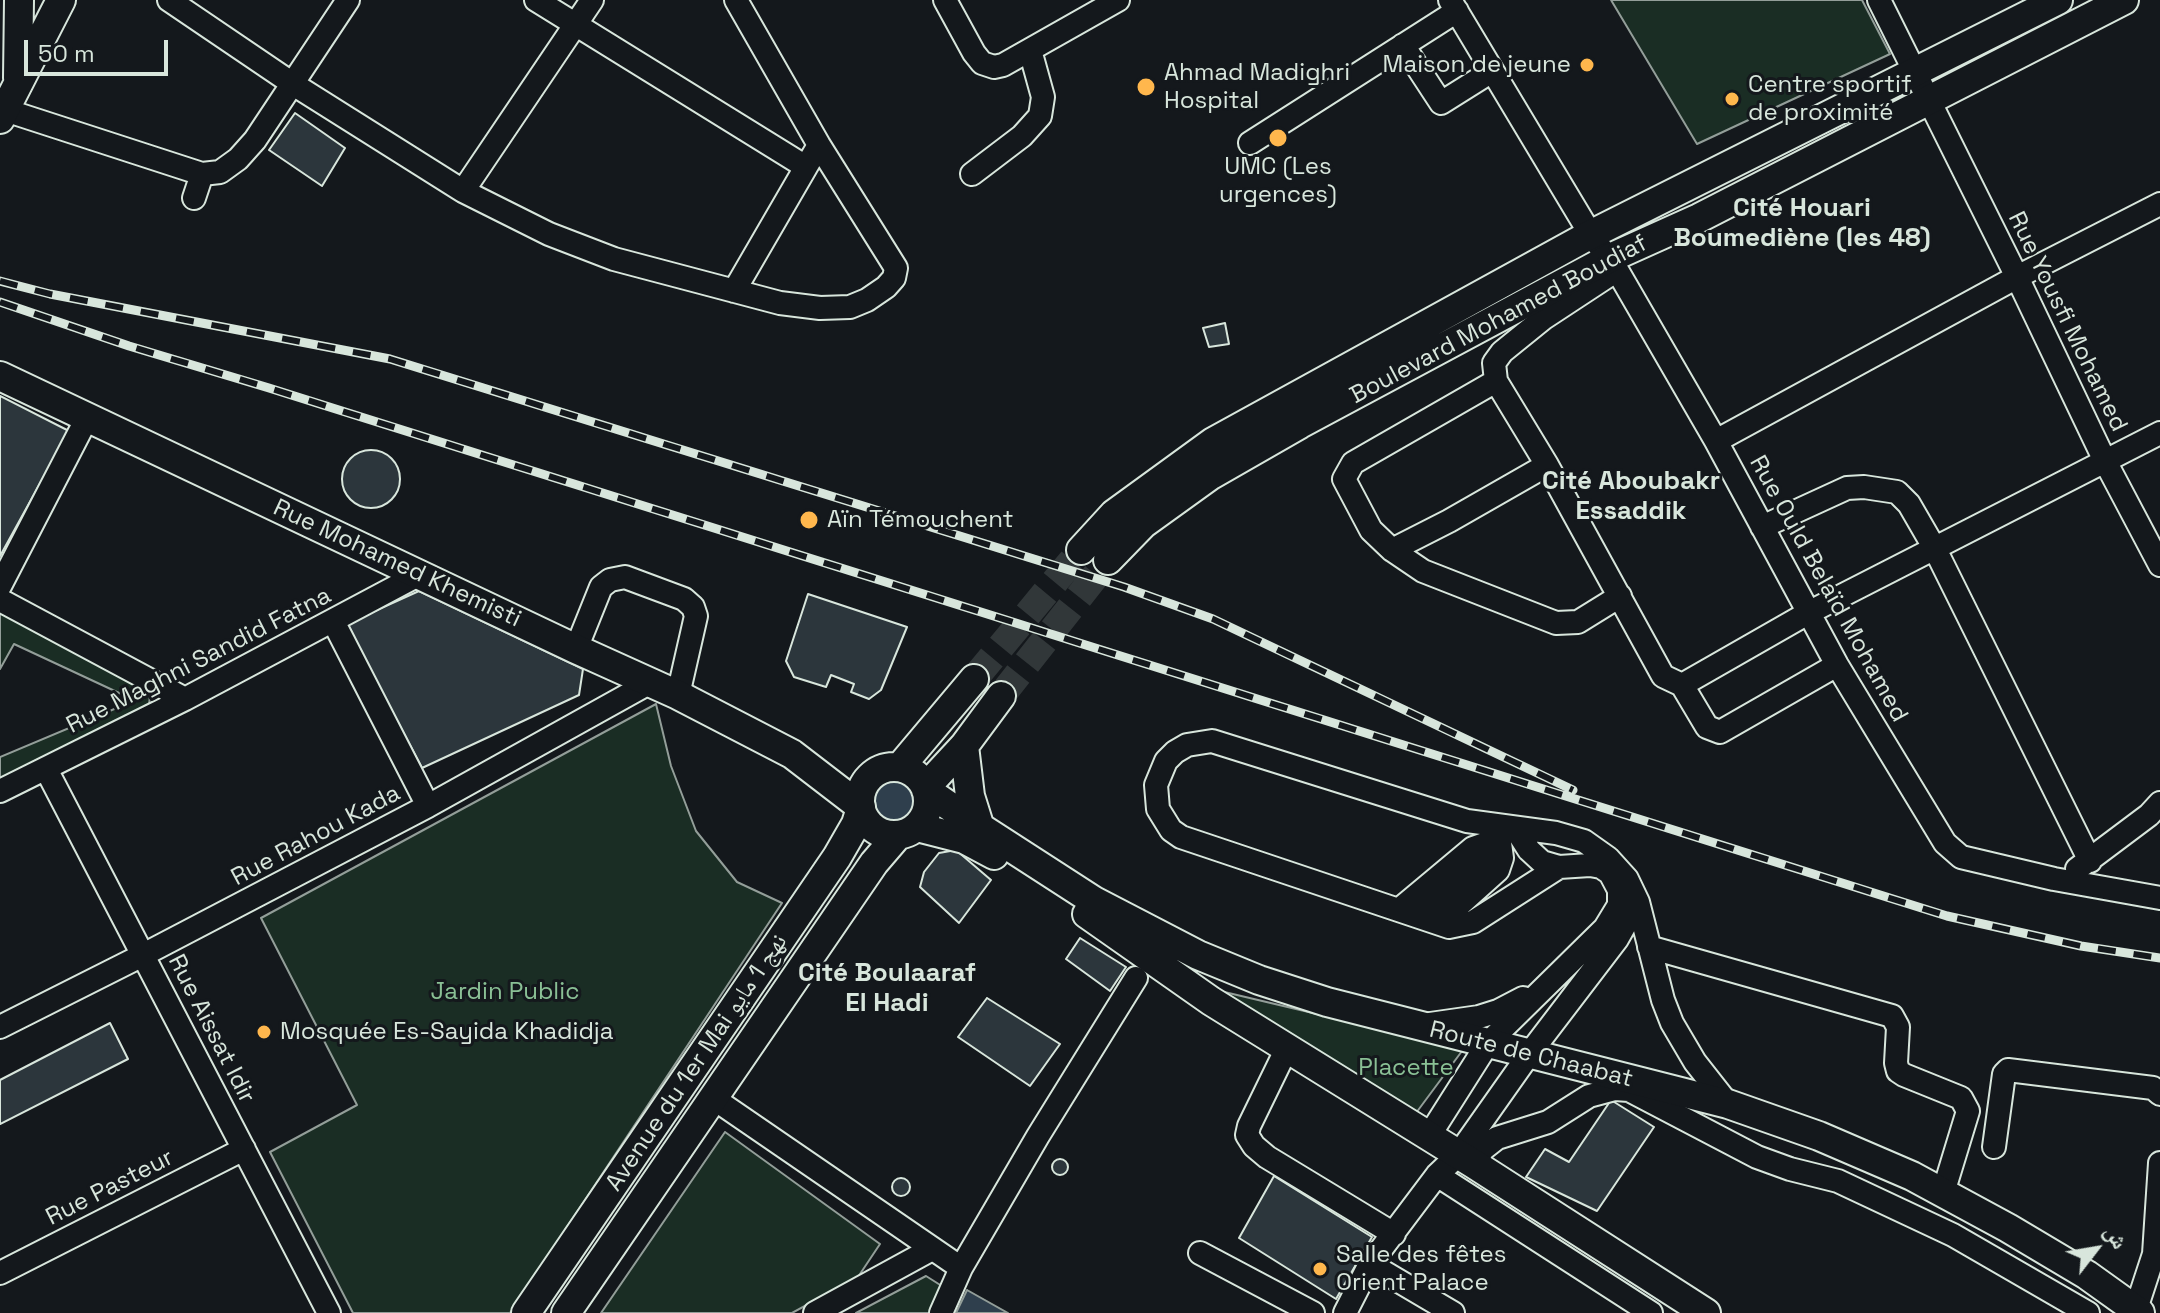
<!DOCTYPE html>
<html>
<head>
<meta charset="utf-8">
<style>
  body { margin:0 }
  #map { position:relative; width:2160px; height:1313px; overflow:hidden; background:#14181c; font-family:"Space Grotesk","Noto Naskh Arabic",sans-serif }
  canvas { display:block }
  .north { position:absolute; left:2056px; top:1209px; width:80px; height:80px; -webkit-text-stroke:6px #14181c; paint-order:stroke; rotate:59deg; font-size:22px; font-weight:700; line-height:32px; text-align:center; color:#d8e6dc }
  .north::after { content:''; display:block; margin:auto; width:28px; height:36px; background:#d8e6dc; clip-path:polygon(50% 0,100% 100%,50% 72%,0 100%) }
  .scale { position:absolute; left:24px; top:40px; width:144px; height:36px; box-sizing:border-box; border:4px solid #d8e6dc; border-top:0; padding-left:10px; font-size:24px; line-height:28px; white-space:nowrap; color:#d8e6dc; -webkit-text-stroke:6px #14181c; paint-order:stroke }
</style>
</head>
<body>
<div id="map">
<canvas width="2160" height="1313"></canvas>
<div class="north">ش</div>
<div class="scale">50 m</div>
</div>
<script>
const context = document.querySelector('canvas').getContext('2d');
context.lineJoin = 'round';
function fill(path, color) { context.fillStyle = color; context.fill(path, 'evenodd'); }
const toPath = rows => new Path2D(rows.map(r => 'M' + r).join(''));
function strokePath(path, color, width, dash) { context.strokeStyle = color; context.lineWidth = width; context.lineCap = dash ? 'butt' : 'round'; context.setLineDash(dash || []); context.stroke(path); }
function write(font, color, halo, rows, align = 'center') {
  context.font = font + ' "Space Grotesk","Noto Naskh Arabic",sans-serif'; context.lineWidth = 6; context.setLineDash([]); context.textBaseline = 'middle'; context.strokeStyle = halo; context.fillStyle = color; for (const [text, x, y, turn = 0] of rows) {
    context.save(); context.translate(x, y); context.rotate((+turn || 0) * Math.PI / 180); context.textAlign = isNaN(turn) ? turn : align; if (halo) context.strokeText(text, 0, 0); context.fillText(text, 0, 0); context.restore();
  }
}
const green = toPath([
  [1611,0,1862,0,1890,54,1697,144,1611,0],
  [0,606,152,691,132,699,14,644,0,669,0,606],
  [150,694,149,706,0,782,0,757,150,694],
  [656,704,671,766,696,831,737,882,782,903,510,1313,353,1313,270,1152,357,1105,261,918,656,704],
  [1216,990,1338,1019,1465,1047,1416,1113,1216,990],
  [725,1132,880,1244,858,1277,792,1313,601,1313,725,1132],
  [926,1276,945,1288,932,1313,856,1313,926,1276]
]);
fill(green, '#1a2d24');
strokePath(green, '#939e99', 2);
const water = toPath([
  '871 798a25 25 0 1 1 50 0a25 25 0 1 1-50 0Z',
  [967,1290,1008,1313,956,1313,967,1290]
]);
fill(water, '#2f3f4d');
strokePath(water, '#939e99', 2);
const building = toPath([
  [295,113,345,148,322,186,269,150,295,113],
  [1225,323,1229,344,1209,347,1203,328,1225,323],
  [0,396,69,431,0,556,0,396],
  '342 479a29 29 0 1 1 58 0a29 29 0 1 1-58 0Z',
  [419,591,583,669,579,695,422,768,346,624,419,591],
  [808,594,907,627,881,690,869,699,851,692,854,684,831,675,826,687,794,677,786,661,808,594],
  [956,850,991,880,959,923,920,887,924,872,939,853,956,850],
  [1080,938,1126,967,1110,991,1066,959,1080,938],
  [987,998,1060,1044,1030,1086,958,1037,987,998],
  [110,1023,128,1059,0,1124,0,1080,110,1023],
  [1611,1100,1654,1127,1597,1211,1526,1177,1545,1149,1569,1162,1611,1100],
  '1052 1167a8 8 0 1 1 16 0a8 8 0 1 1-16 0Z',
  [1274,1176,1372,1237,1336,1299,1239,1238,1274,1176],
  '892 1187a9 9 0 1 1 18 0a9 9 0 1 1-18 0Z'
]);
fill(building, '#2c363c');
strokePath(building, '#d8e6dc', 2);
strokePath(toPath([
  [974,679,1081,550],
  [1001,696,1108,560]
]), '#313739', 28, [28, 14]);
const minor = toPath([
  [169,0,293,84,463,191,549,234,614,259,780,303,820,308,850,307,867,300,886,287,894,278,896,268,819,145,736,0],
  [536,0,806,167,819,145],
  [945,0,974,53,982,63,994,67,1003,65,1118,0],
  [1450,0,1591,235,1617,270,1716,441,1837,665,1945,843,1961,857,2054,879,2160,898],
  [1879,0,2017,277,2105,461,2160,565],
  [1403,45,1441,103,1492,71],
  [5,110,202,174,220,172,238,159,255,140,348,0],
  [1250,143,1457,11],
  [972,174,1022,136,1040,116,1043,97,1030,50],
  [463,191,592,0],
  [194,198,202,174],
  [1617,270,1544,318,1502,352,1494,363,1496,381,1353,463,1344,479,1371,530,1392,550,1423,571,1556,623,1578,622,1620,596],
  [734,291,806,167],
  [1496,381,1547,465,1663,676,1682,685,1707,727,1720,732,1837,665],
  [1716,441,2017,277,2160,204],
  [1762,527,1847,488,1864,487,1897,492,1909,504,1935,549,2090,861],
  [1392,550,1449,521,1547,465],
  [0,586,87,418],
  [0,600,185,699],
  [333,621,428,806],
  [576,649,601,587,610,580,625,577,684,599,693,607,696,616,678,695],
  [1682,685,1808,613,2160,433],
  [46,769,329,1313],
  [0,791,185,699,420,574],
  [1559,867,1473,922,1449,927,1181,837,1171,830,1158,809,1156,785,1166,761,1175,752,1187,745,1212,741,1467,821,1556,833,1584,841,1608,858,1627,879,1638,902,1663,1000,1672,1023,1695,1062,1728,1104],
  [2077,869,2149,815,2160,803],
  [1400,909,1473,848,1487,843,1500,843,1502,858,1498,870,1439,923],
  [1418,916,1488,854],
  [1649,947,1892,1016,1898,1027,1896,1063,1898,1071,1904,1075,1961,1098,1968,1111,1943,1193],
  [1430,1024,1479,1017,1498,1011,1523,998],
  [0,1027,143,955,428,806,651,682],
  [1287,1048,1249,1126,1247,1135,1254,1146,1267,1157,1394,1234],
  [713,1098,961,1268],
  [1429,1136,1488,1043,1605,928,1619,905,1619,890,1610,873,1601,867,1590,865,1559,867,1542,862,1529,850,1515,828],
  [1994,1147,2004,1074,2008,1070,2153,1088,2160,1094],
  [1474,1164,1483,1149,1497,1138,1548,1122,1589,1096,1615,1089,1629,1090,1757,1157,1790,1169,1838,1181,1953,1235,2088,1313],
  [1437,1175,1651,1313],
  [1200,1253,1313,1313],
  [1370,1264,1453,1313],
  [0,1273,244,1149],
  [2136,1309,2154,1254,2160,1163],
  [815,1313,932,1249],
  [941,1313,961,1268,1038,1136,1136,978],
  [1345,1313,1370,1264,1437,1175,1458,1155,1530,1053,1617,939,1638,902]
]);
const major = toPath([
  [18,78,19,0],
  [0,119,61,0],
  [0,376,576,649,678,695,792,754,861,807],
  [1081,550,1114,514,1213,442,1586,237,2058,0],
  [1108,560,1143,524,1211,475,1300,424,1610,258,1699,218,2124,0],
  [964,746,970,796,980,828],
  '860 801a34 34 0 1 1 68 0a34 34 0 1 1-68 0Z',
  [900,767,974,679],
  [926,787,964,746,1001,696],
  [926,790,981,828,1094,901,1198,955,1259,980,1327,1002,1728,1104,1819,1136,1912,1176,2008,1228,2087,1275,2140,1313],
  [917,827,964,839,994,855],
  [1087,914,1211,1001,1474,1164,1706,1313],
  [526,1313,837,857,856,824,861,808],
  [566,1313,874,863,898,835]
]);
strokePath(minor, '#d8e6dc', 26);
strokePath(major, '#d8e6dc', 32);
strokePath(minor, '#14181c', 22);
strokePath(major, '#14181c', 28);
const rail = toPath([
  [0,281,50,294,390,359,1124,587,1213,619,1573,790],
  [0,302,129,346,269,388,1947,916,2081,946,2160,958]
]);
strokePath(rail, '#d8e6dc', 9);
strokePath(rail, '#14181c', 6, [18]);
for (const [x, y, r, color] of [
  [1587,65,8,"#ffb74d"],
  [1146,87,10,"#ffb74d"],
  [1732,99,8,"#ffb74d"],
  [1278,138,10,"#ffb74d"],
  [809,520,10,"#ffb74d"],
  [264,1032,8,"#ffb74d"],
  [1320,1269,8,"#ffb74d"]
]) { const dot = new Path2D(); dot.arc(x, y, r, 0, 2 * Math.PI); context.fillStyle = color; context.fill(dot); strokePath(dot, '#14181c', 3); }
write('24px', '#d8e6dc', '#14181c', [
  ["Maison de jeune",1571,65,"right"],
  ["Ahmad Madighri",1164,73],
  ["Hospital",1164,101],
  ["Centre sportif",1748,85],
  ["de proximité",1748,113],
  ["UMC (Les",1278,167,"center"],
  ["urgences)",1278,195,"center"],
  ["Aïn Témouchent",827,520],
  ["Mosquée Es-Sayida Khadidja",280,1032],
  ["Salle des fêtes",1336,1255],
  ["Orient Palace",1336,1283]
], 'left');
write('24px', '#d8e6dc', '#14181c', [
  ["Boulevard Mohamed Boudiaf",1499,320,-28],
  ["Rue Yousfi Mohamed",2067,322,64],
  ["Rue Mohamed Khemisti",397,564,25],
  ["Rue Ould Belaïd Mohamed",1828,589,61],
  ["Rue Maghni Sandid Fatna",199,661,-27],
  ["Rue Rahou Kada",316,836,-28],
  ["Rue Aissat Idir",211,1029,63],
  ["Route de Chaabat",1531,1055,14],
  ["Avenue du 1er Mai نهج 1 مايو",697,1063,-56],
  ["Rue Pasteur",110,1188,-27]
]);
write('24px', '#8ac095', '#14181c', [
  ["Jardin Public",505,992],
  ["Placette",1406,1068]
]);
write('bold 26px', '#d8e6dc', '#14181c', [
  ["Cité Houari",1802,209],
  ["Boumediène (les 48)",1802,239],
  ["Cité Aboubakr",1631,482],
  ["Essaddik",1631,512],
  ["Cité Boulaaraf",887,974],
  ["El Hadi",887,1004]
]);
</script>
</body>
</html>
